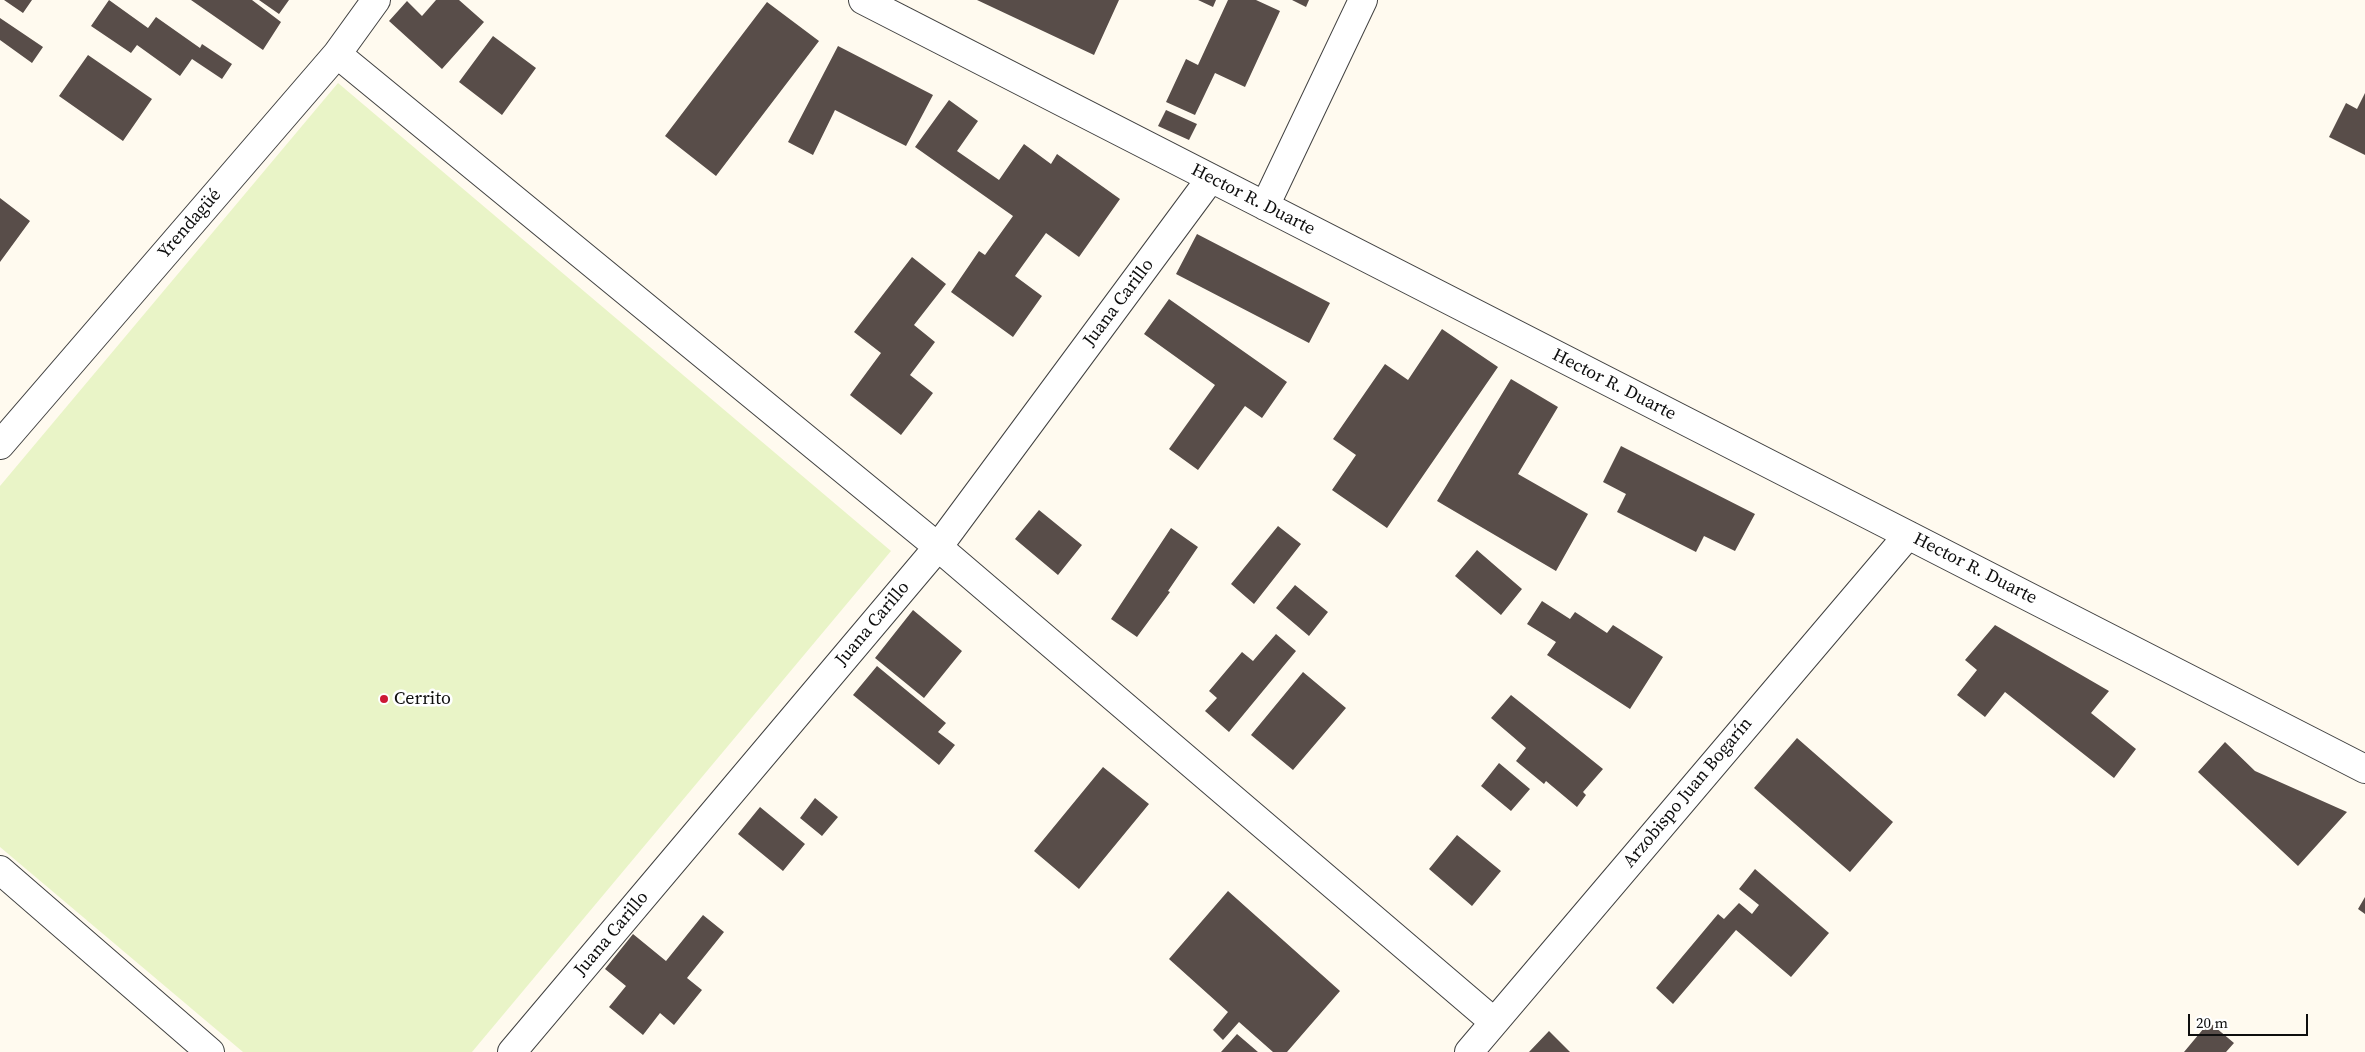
<!DOCTYPE html>
<html>
<head>
<meta charset="utf-8">
<style>
  body { margin:0 }
  #map { position:relative; width:2365px; height:1052px; overflow:hidden; background:#fffaef; font-family:"Source Serif 4",serif }
  canvas { display:block }
  .scale { position:absolute; left:2188px; top:1014px; width:120px; height:22px; box-sizing:border-box; border:2px solid #0e0e0e; border-top:0; padding-left:6px; font-size:15px; line-height:18px; white-space:nowrap; color:#0e0e0e; -webkit-text-stroke:4px #fff; paint-order:stroke }
</style>
</head>
<body>
<div id="map">
<canvas width="2365" height="1052"></canvas>
<div class="scale">20 m</div>
</div>
<script>
const context = document.querySelector('canvas').getContext('2d');
context.lineJoin = 'round';
function fill(path, color) { context.fillStyle = color; context.fill(path, 'evenodd'); }
const toPath = rows => new Path2D(rows.map(r => 'M' + r).join(''));
function strokePath(path, color, width, dash) { context.strokeStyle = color; context.lineWidth = width; context.lineCap = dash ? 'butt' : 'round'; context.setLineDash(dash || []); context.stroke(path); }
function write(font, color, halo, rows, align = 'center') {
  context.font = font + ' "Source Serif 4",serif'; context.lineWidth = 5; context.setLineDash([]); context.textBaseline = 'middle'; context.strokeStyle = halo; context.fillStyle = color; for (const [text, x, y, turn = 0] of rows) {
    context.save(); context.translate(x, y); context.rotate((+turn || 0) * Math.PI / 180); context.textAlign = isNaN(turn) ? turn : align; if (halo) context.strokeText(text, 0, 0); context.fillText(text, 0, 0); context.restore();
  }
}
fill(toPath([
  [338,83,891,551,472,1052,243,1052,0,847,0,486]
]), '#e9f4c7');
fill(toPath([
  [4,0,32,0,23,13],
  [109,0,148,28,156,17,200,48,202,44,232,64,222,79,192,59,180,76,137,45,131,53,91,26],
  [191,0,252,0,281,22,263,50],
  [259,0,289,0,279,14],
  [436,0,459,0,484,22,442,69,389,21,407,1,422,16],
  [977,0,1119,0,1094,55],
  [1198,0,1216,0,1213,7],
  [1228,0,1256,0,1280,11,1245,87,1215,73,1195,115,1166,102,1186,59,1198,65],
  [1292,0,1309,0,1306,7],
  [767,2,819,41,716,176,665,136],
  [0,18,43,47,32,63,0,40],
  [493,36,536,68,502,115,459,82],
  [838,46,933,95,906,146,835,110,813,155,788,142],
  [88,55,152,99,123,141,59,96],
  [2365,93,2365,155,2329,137,2346,103,2357,109],
  [949,100,978,121,957,151,999,180,1024,144,1051,164,1057,154,1120,199,1079,257,1046,233,1015,276,1042,296,1013,337,951,292,979,251,985,255,1013,216,915,147],
  [1166,110,1197,124,1189,140,1158,126],
  [0,198,30,221,0,262],
  [1197,234,1330,303,1309,343,1176,274],
  [912,257,946,284,914,325,935,342,910,375,933,393,901,435,850,395,881,353,854,332],
  [1169,299,1287,382,1262,418,1245,406,1198,470,1169,449,1215,385,1144,334],
  [1442,329,1498,367,1387,528,1332,490,1356,455,1333,439,1385,364,1408,380],
  [1511,379,1558,407,1518,474,1588,514,1556,571,1437,501],
  [1621,446,1755,514,1735,551,1704,536,1696,552,1617,512,1626,494,1603,482],
  [1039,510,1082,545,1058,575,1015,539],
  [1278,526,1301,544,1254,604,1231,584],
  [1171,528,1198,547,1168,591,1170,592,1137,637,1111,619],
  [1477,550,1522,589,1501,615,1455,576],
  [1295,585,1328,612,1309,636,1276,608],
  [1542,601,1570,619,1575,612,1607,633,1613,625,1663,657,1630,709,1547,655,1556,642,1527,624],
  [913,610,962,651,924,698,875,658],
  [1995,625,2109,691,2091,713,2136,749,2114,778,2005,692,1985,717,1957,695,1977,670,1965,660],
  [1276,634,1296,651,1229,732,1205,711,1217,698,1209,691,1242,652,1253,661],
  [877,666,946,723,938,732,955,745,939,765,853,695],
  [1303,672,1346,708,1293,770,1251,735],
  [1511,695,1603,769,1583,792,1586,795,1577,807,1546,781,1544,784,1516,761,1526,748,1491,718],
  [1797,738,1893,822,1850,872,1754,788],
  [2225,742,2255,771,2347,812,2298,866,2198,772],
  [1499,763,1530,789,1511,811,1481,786],
  [1103,767,1149,804,1079,889,1034,851],
  [815,798,838,817,822,836,800,818],
  [760,807,805,844,783,871,738,834],
  [1457,835,1501,871,1472,906,1429,869],
  [1755,869,1829,933,1791,977,1736,930,1673,1004,1656,988,1718,914,1724,919,1739,903,1752,914,1759,905,1739,889],
  [1228,891,1340,991,1287,1052,1273,1052,1239,1022,1223,1040,1213,1030,1228,1012,1169,959],
  [2365,897,2365,914,2358,909],
  [703,915,724,932,687,978,702,990,674,1025,660,1013,643,1035,609,1007,626,986,605,969,633,934,666,961],
  [2209,1022,2234,1043,2226,1052,2184,1052],
  [1549,1031,1570,1052,1529,1052],
  [1237,1034,1258,1052,1221,1052]
]), '#584d49');
const minor = toPath([
  [863,0,2365,769],
  [337,54,938,547,1494,1022],
  [1265,206,1363,0],
  [0,445,337,54,376,0],
  [0,870,210,1052],
  [512,1052,938,547,1211,178],
  [1469,1052,1908,535]
]);
strokePath(minor, '#414141', 30);
strokePath(minor, '#fff', 28);
for (const [x, y, r, color] of [
  [384,699,5,"#cc1934"]
]) { const dot = new Path2D(); dot.arc(x, y, r, 0, 2 * Math.PI); context.fillStyle = color; context.fill(dot); strokePath(dot, '#fff', 2); }
write('18px', '#0e0e0e', '#fff', [
  ["Hector R. Duarte",1253,200,27],
  ["Yrendagüé",190,224,-49],
  ["Juana Carillo",1119,303,-53],
  ["Hector R. Duarte",1614,385,27],
  ["Hector R. Duarte",1975,569,27],
  ["Juana Carillo",873,624,-50],
  ["Arzobispo Juan Bogarín",1688,793,-50],
  ["Juana Carillo",612,934,-50]
]);
write('18px', '#0e0e0e', '#fff', [
  ["Cerrito",394,699]
], 'left');
</script>
</body>
</html>
